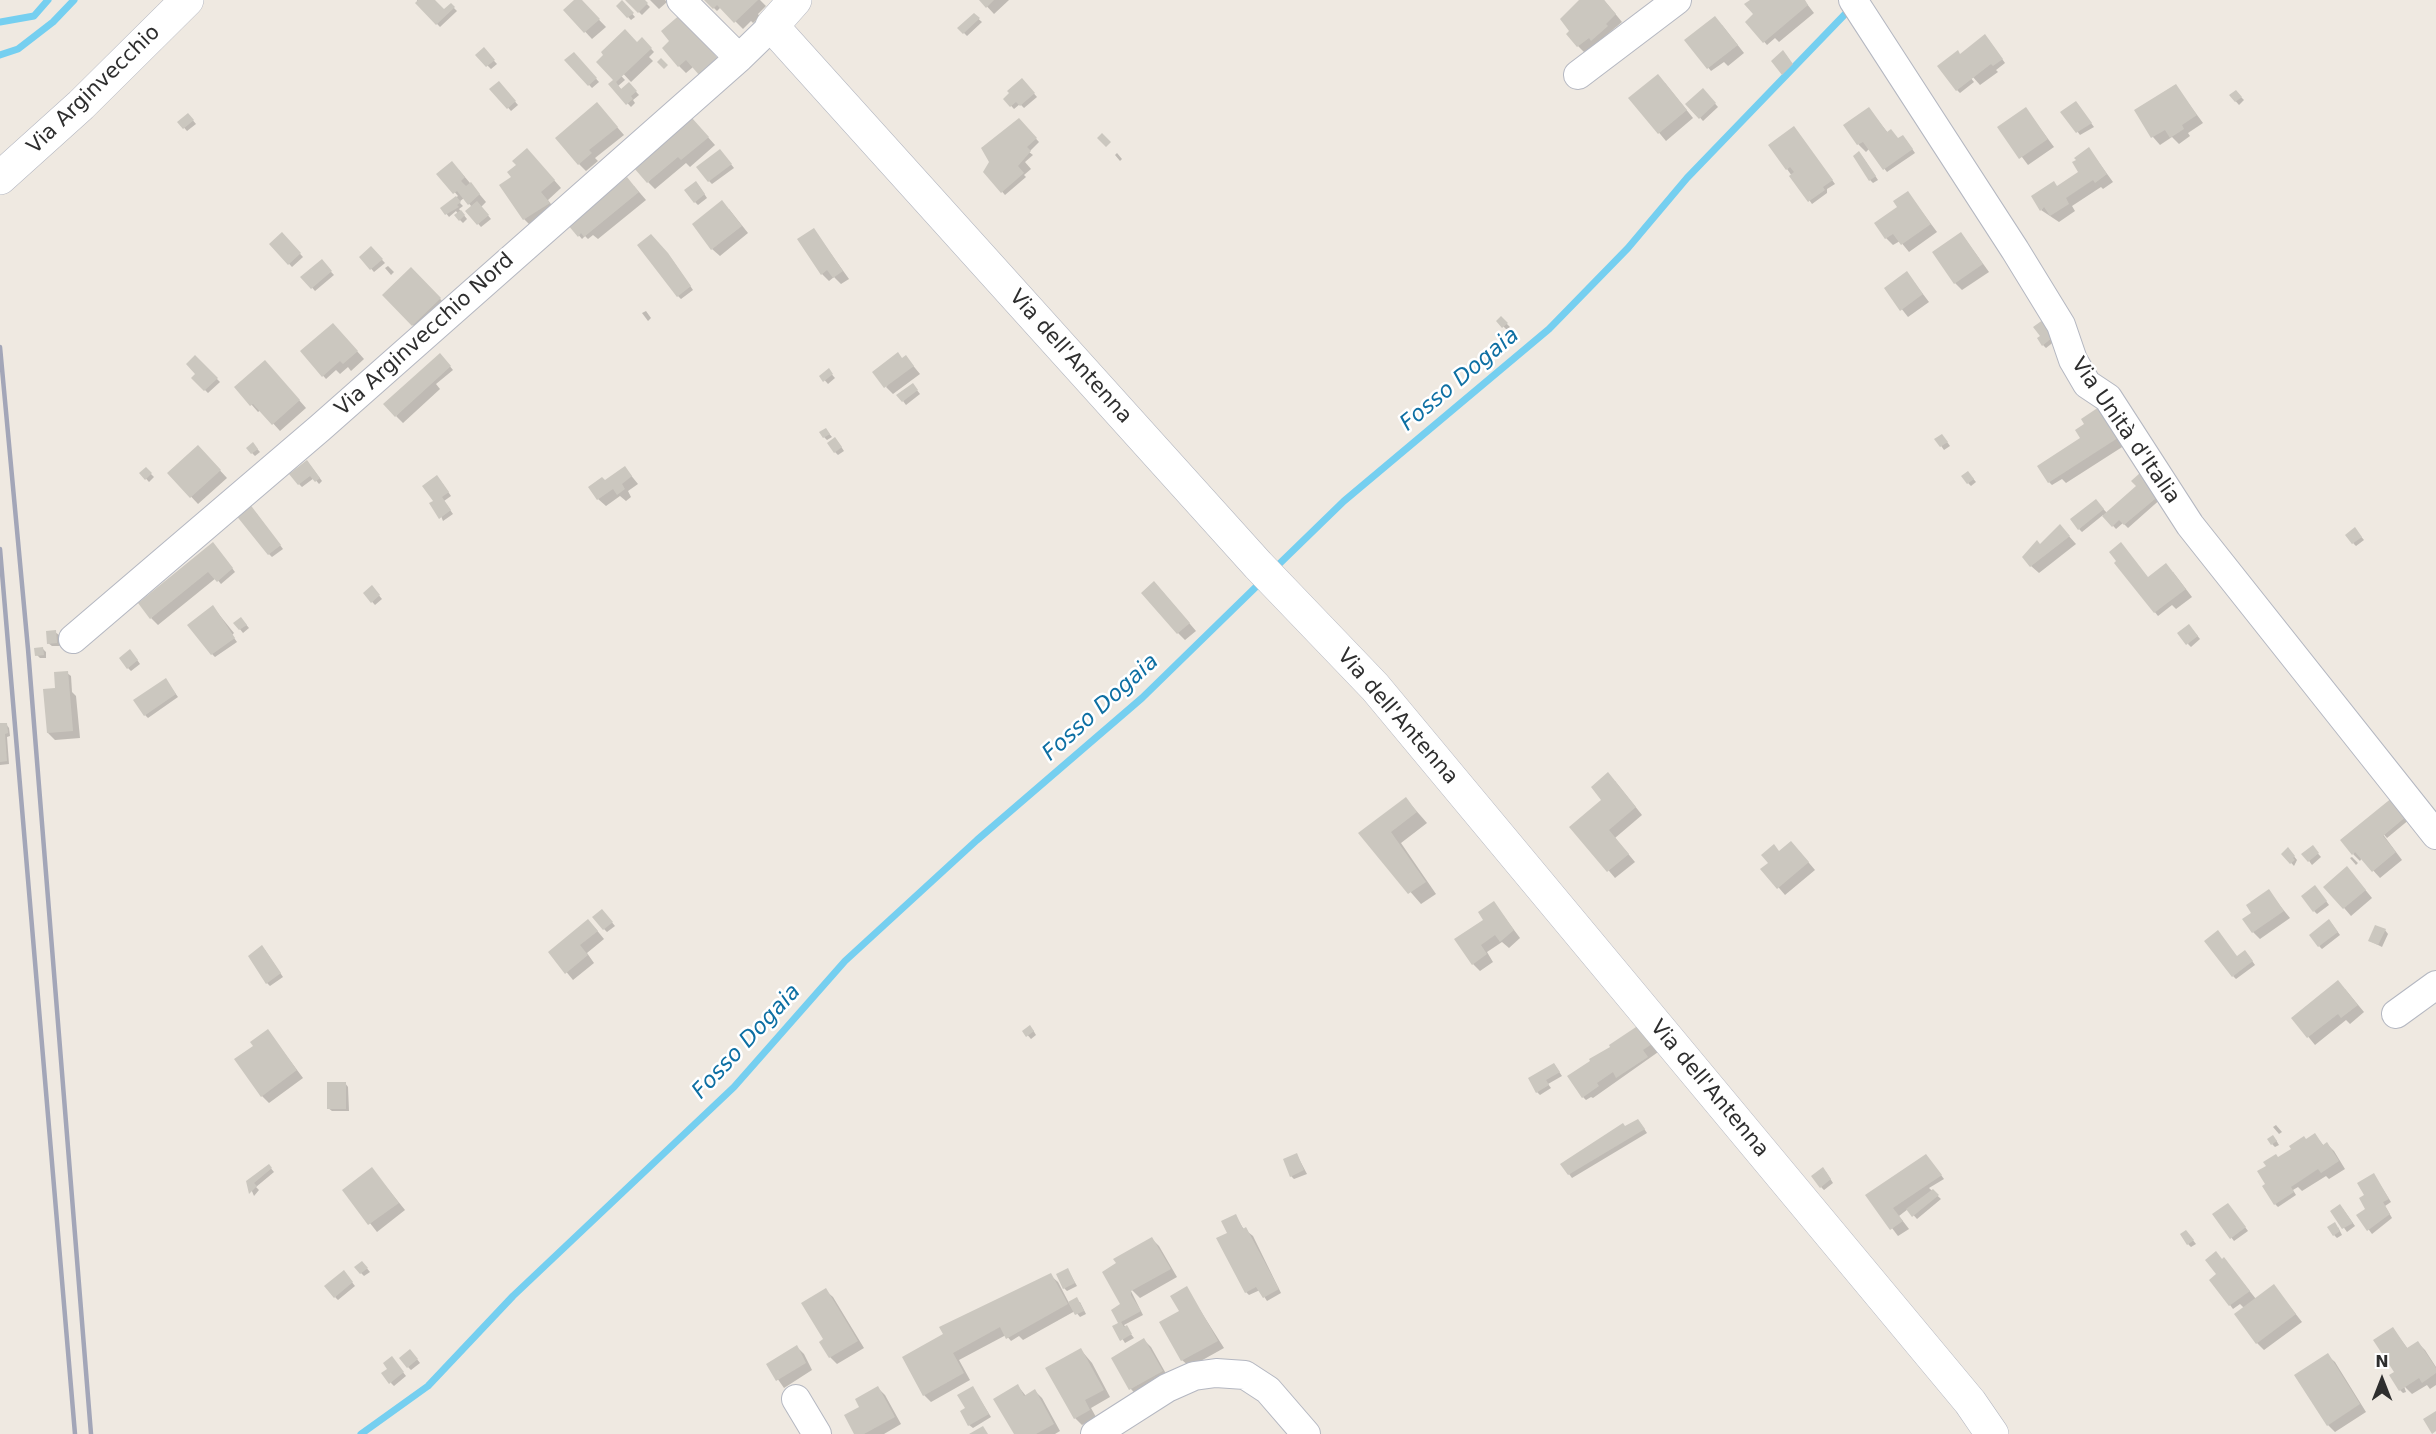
<!DOCTYPE html>
<html>
<head>
<meta charset="utf-8">
<style>
  body { margin:0 }
  #map { position:relative; width:2436px; height:1434px; overflow:hidden; background:#efe9e1; font-family:"DejaVu Sans",sans-serif }
  canvas { display:block }
  .north { position:absolute; left:2352px; top:1350px; width:60px; height:60px; -webkit-text-stroke:4px #fff; paint-order:stroke; rotate:0deg; font-size:16px; font-weight:700; line-height:24px; text-align:center; color:#2e2e2e }
  .north::after { content:''; display:block; margin:auto; width:21px; height:27px; background:#2e2e2e; clip-path:polygon(50% 0,100% 100%,50% 72%,0 100%) }
</style>
</head>
<body>
<div id="map">
<canvas width="2436" height="1434"></canvas>
<div class="north">N</div>
</div>
<script>
const context = document.querySelector('canvas').getContext('2d');
context.lineJoin = 'round';
function fill(path, color) { context.fillStyle = color; context.fill(path, 'evenodd'); }
const toPath = rows => new Path2D(rows.map(r => 'M' + r).join(''));
function strokePath(path, color, width, dash) { context.strokeStyle = color; context.lineWidth = width; context.lineCap = dash ? 'butt' : 'round'; context.setLineDash(dash || []); context.stroke(path); }
function write(font, color, halo, rows, align = 'center') {
  context.font = font + ' "DejaVu Sans",sans-serif'; context.lineWidth = 5; context.setLineDash([]); context.textBaseline = 'middle'; context.strokeStyle = halo; context.fillStyle = color; for (const [text, x, y, turn = 0] of rows) {
    context.save(); context.translate(x, y); context.rotate((+turn || 0) * Math.PI / 180); context.textAlign = isNaN(turn) ? turn : align; if (halo) context.strokeText(text, 0, 0); context.fillText(text, 0, 0); context.restore();
  }
}
fill(toPath([
  [417,0,434,0,444,11,451,5,457,11,440,27,417,3],
  [576,0,580,0,606,27,592,39,565,10],
  [627,0,643,0,650,7,642,15],
  [650,0,665,0,667,2,659,9],
  [706,0,760,0,766,6,758,14,760,17,753,23,751,21,743,29,721,7,717,11],
  [981,0,1009,0,994,14],
  [1587,0,1604,0,1622,22,1585,53,1578,46],
  [1752,0,1804,0,1814,13,1779,42,1775,38,1767,45,1747,22,1760,21],
  [622,2,635,17,631,20,618,6],
  [974,15,982,22,967,36,959,28],
  [1722,25,1744,53,1728,66,1724,62,1711,71,1686,40],
  [642,39,654,52,649,57,653,61,631,82,603,52,637,43],
  [1988,39,2005,63,1996,70,1998,72,1980,85,1972,76,1970,77,1974,82,1960,93,1957,90,1960,55],
  [672,41,693,67,686,73,679,66],
  [483,49,497,64,491,69,477,55],
  [574,54,599,82,592,88,566,60],
  [1786,55,1795,68,1786,77,1783,74],
  [603,57,625,80,618,86,622,90,629,84,639,95,633,100,635,103,631,107,610,84,615,80],
  [1022,80,1037,97,1024,108,1020,104,1014,109,1005,99],
  [499,83,518,105,511,111,492,89],
  [1665,83,1693,118,1666,141,1630,98],
  [2175,85,2203,123,2188,133,2190,136,2179,144,2172,137,2160,145,2153,137,2136,111],
  [1703,90,1718,107,1703,121,1688,104],
  [2236,92,2244,100,2239,105,2231,96],
  [2076,102,2094,127,2080,135,2063,112],
  [1869,109,1888,133,1898,140,1906,140,1915,153,1887,172,1869,149,1866,152,1859,145,1845,125],
  [2026,109,2054,147,2028,165,2000,128],
  [604,112,624,135,595,158,598,161,586,171,579,164],
  [191,118,196,124,187,131,179,122],
  [1019,120,1039,142,1029,152,1033,155,1025,162,1031,169,1024,175,1026,177,1005,195,985,172],
  [699,127,715,145,690,167,686,163,655,189,648,182],
  [1806,144,1835,184,1827,189,1827,193,1812,204,1787,169],
  [2089,149,2113,182,2103,189,2101,187,2072,206,2075,211,2059,222,2041,210,2058,188,2081,172],
  [1117,153,1122,159,1120,161,1115,155],
  [723,154,734,168,712,184,709,181],
  [1862,156,1878,180,1873,183,1870,180],
  [534,157,561,188,548,200,556,211,531,226,524,219,512,178],
  [459,170,486,202,481,207,491,219,481,227,467,211,472,207,464,198,459,202,463,206,459,209,467,219,463,223,456,216,458,214,456,211,449,217,442,208,458,196,439,174],
  [634,186,646,200,598,239,593,235,588,239,585,236,582,239,570,225],
  [699,186,707,198,698,205,695,202],
  [1908,193,1937,232,1909,252,1900,241,1893,245,1886,238,1899,208],
  [729,209,748,233,720,256,712,249],
  [814,230,849,279,841,284,834,277,829,281,822,274],
  [1961,233,1989,272,1962,290,1955,283],
  [282,234,303,257,292,267,271,244],
  [371,248,385,263,374,272,361,257],
  [671,258,693,290,681,299,678,296],
  [321,261,334,275,315,291,303,277],
  [388,266,394,272,391,275,385,268],
  [411,269,447,306,416,328,384,295],
  [1907,273,1929,302,1908,317,1886,289],
  [646,311,651,318,648,321,642,313],
  [1501,318,1510,327,1507,330,1498,321],
  [2050,322,2060,337,2046,348,2043,345],
  [340,332,364,359,351,371,348,367,340,374,336,370,326,379,302,352],
  [195,357,220,382,208,393,193,378,197,374],
  [906,357,920,374,893,394,886,387],
  [443,358,453,370,436,384,440,389,403,423,396,416],
  [272,369,306,408,280,431,261,410,258,412,236,387],
  [828,370,835,378,828,384,821,376],
  [913,385,920,394,906,405,903,401],
  [2086,424,2130,442,2066,483,2062,479,2052,485,2049,482,2082,438],
  [826,430,832,437,827,440,824,437],
  [1945,439,1950,446,1944,450,1937,440],
  [838,442,844,451,838,455,835,452],
  [253,444,260,452,255,456,252,453],
  [205,454,227,478,198,504,169,473],
  [310,465,322,481,319,484,314,478,302,487,299,484],
  [625,468,638,484,628,491,631,497,626,501,620,496,606,506,598,499,605,482],
  [146,469,154,477,149,482,141,473],
  [1971,476,1976,482,1971,486,1968,483],
  [440,480,451,496,444,501,453,514,443,521,435,501],
  [2138,487,2163,497,2128,528,2123,523,2116,529,2103,515,2082,532,2079,529,2096,501,2107,513],
  [256,513,283,549,272,557,263,548],
  [2060,526,2076,544,2039,573,2031,566,2040,546],
  [2358,533,2364,540,2356,546,2353,543],
  [216,547,235,572,221,584,216,578,158,625,151,618],
  [2116,563,2148,578,2173,572,2192,597,2176,609,2172,605,2158,616],
  [372,587,382,599,375,605,365,594],
  [1161,590,1196,631,1185,640,1178,633],
  [213,607,234,633,232,635,237,642,215,657,212,654],
  [244,622,249,628,243,633,235,623],
  [2192,629,2200,639,2191,647,2188,644],
  [55,632,59,635,60,646,52,646,48,643],
  [43,649,46,652,46,658,40,658,37,655],
  [133,654,140,664,131,671,128,668],
  [67,673,71,676,72,692,76,696,80,738,55,740,48,733,59,689],
  [168,683,178,697,148,718,145,715],
  [6,724,9,728,10,736,7,737,9,764,0,765,0,725],
  [1615,781,1642,815,1615,838,1635,862,1615,878,1572,827,1603,800],
  [1406,799,1427,823,1401,843,1436,894,1421,904,1360,834],
  [2393,799,2410,819,2387,838,2379,829,2402,860,2380,878,2362,858,2360,861,2353,854],
  [2312,847,2321,857,2312,865,2304,854],
  [2288,849,2297,860,2294,866,2283,854],
  [1798,850,1815,870,1785,895,1763,869,1780,852],
  [2352,857,2358,863,2356,865,2350,858],
  [2354,876,2372,898,2351,916,2326,887],
  [2318,890,2329,905,2317,914,2314,911],
  [2268,891,2290,918,2260,939,2253,932,2253,913],
  [1494,903,1520,938,1509,948,1502,942,1487,952,1493,962,1480,971,1473,964,1485,920],
  [605,914,615,926,607,932,604,929],
  [2332,924,2340,935,2322,949,2319,946],
  [595,928,604,939,587,953,594,963,573,980,550,952],
  [2385,930,2388,934,2382,947,2370,941],
  [265,950,283,977,270,986,267,983],
  [2248,955,2255,965,2236,979,2233,976],
  [2345,989,2364,1012,2350,1024,2346,1020,2315,1045,2293,1018],
  [1642,1025,1661,1050,1593,1098,1591,1097,1586,1100,1583,1097,1592,1062],
  [1033,1030,1036,1035,1031,1039,1024,1031],
  [268,1031,303,1078,269,1103,262,1096,255,1046],
  [1554,1064,1562,1076,1548,1084,1551,1088,1540,1095,1537,1092],
  [345,1083,348,1087,349,1111,332,1111,328,1108],
  [1641,1124,1647,1133,1572,1178,1569,1174,1625,1128],
  [2276,1125,2282,1132,2279,1134,2273,1127],
  [2315,1135,2324,1146,2327,1144,2334,1151,2345,1169,2329,1179,2326,1176,2302,1191,2298,1187,2293,1190,2296,1195,2278,1207,2275,1204,2279,1158],
  [2276,1140,2279,1145,2275,1147,2272,1144],
  [1297,1155,1307,1174,1294,1179,1291,1176],
  [1929,1159,1944,1179,1929,1188,1941,1199,1917,1219,1908,1209,1899,1216,1909,1229,1898,1236,1867,1195],
  [269,1166,274,1172,256,1187,259,1190,254,1196,248,1182],
  [372,1169,405,1210,377,1232,344,1190],
  [1826,1172,1833,1183,1824,1190,1821,1187],
  [2376,1178,2391,1202,2385,1206,2392,1218,2372,1234,2358,1215,2367,1209,2367,1195],
  [2231,1208,2248,1231,2234,1241,2214,1215],
  [2343,1209,2355,1226,2347,1232,2332,1211],
  [1235,1215,1243,1228,1253,1236,1281,1293,1267,1301,1260,1290,1249,1295,1246,1292,1227,1234],
  [2338,1227,2342,1235,2337,1238,2334,1235],
  [2189,1235,2196,1244,2191,1247,2188,1244],
  [1152,1239,1159,1246,1177,1277,1140,1298,1129,1287,1143,1315,1124,1325,1134,1338,1125,1343,1114,1326,1120,1323,1113,1311,1122,1305,1104,1272,1116,1265,1120,1270,1115,1259],
  [2224,1259,2256,1299,2274,1286,2302,1322,2264,1350,2257,1343,2244,1308,2240,1304,2233,1309,2230,1305,2218,1275],
  [365,1266,370,1272,364,1276,356,1268],
  [1068,1270,1077,1286,1067,1291,1064,1288],
  [1050,1275,1058,1282,1069,1303,1080,1302,1086,1314,1080,1317,1075,1311,1023,1340,1019,1336,1011,1341,1006,1335,959,1360,970,1380,931,1402,924,1395,904,1358],
  [347,1276,355,1286,338,1300,335,1297],
  [825,1290,833,1297,864,1348,837,1364,830,1357],
  [1200,1310,1224,1348,1190,1367,1182,1360,1181,1312],
  [2393,1329,2408,1349,2418,1343,2425,1350,2436,1367,2436,1385,2430,1389,2427,1385,2412,1394,2404,1386,2406,1392,2403,1393,2400,1390,2396,1373],
  [1144,1340,1151,1347,1169,1379,1138,1397,1131,1389,1113,1358],
  [797,1347,804,1354,812,1370,784,1388,768,1365],
  [1081,1350,1092,1363,1110,1397,1091,1408,1096,1417,1082,1425,1075,1418],
  [413,1354,420,1363,411,1370,408,1367],
  [2327,1355,2335,1362,2366,1412,2335,1432,2328,1425],
  [395,1362,406,1376,394,1386,391,1383],
  [1018,1386,1026,1396,1035,1391,1042,1398,1060,1431,1055,1434,1015,1434],
  [878,1388,885,1395,901,1424,884,1434,855,1434,861,1407],
  [973,1388,991,1417,973,1428,969,1425,967,1409]
]), '#0003');
strokePath(toPath([
  [0,22,34,16,48,0],
  [0,55,18,49,53,22,74,0],
  [1274,569,1344,501,1549,329,1628,248,1687,178,1850,9],
  [361,1434,428,1386,513,1296,734,1087,845,961,977,840,1142,698,1262,581]
]), '#75cff0', 7);
fill(toPath([
  [418,0,435,0,444,9,451,3,455,7,436,25,415,3],
  [574,0,582,0,600,19,584,33,563,10],
  [622,0,634,13,627,18,616,6],
  [625,0,645,0,648,3,638,13],
  [704,0,758,0,734,23,717,5,713,9],
  [979,0,994,0,986,8],
  [1579,0,1604,0,1616,14,1606,24,1608,26,1591,41,1589,38,1577,47,1566,34,1569,31,1560,19],
  [1750,0,1805,0,1808,5,1763,43,1745,22,1753,14,1744,4],
  [682,13,719,60,700,76,686,60,678,67,662,48,669,41,661,31],
  [974,13,980,18,963,34,957,28],
  [1715,16,1738,45,1707,69,1684,40],
  [625,29,637,42,642,37,652,48,616,82,621,89,629,82,637,91,631,96,633,99,626,105,608,84,613,80,596,62,603,55,601,52],
  [1985,34,2003,59,1993,66,1991,64,1956,91,1937,66,1958,50,1960,54],
  [484,47,495,60,486,67,475,55],
  [1783,50,1793,64,1782,75,1771,61],
  [574,52,597,78,588,86,564,60],
  [661,58,668,65,664,69,657,62],
  [1658,74,1687,110,1658,134,1628,98],
  [1022,78,1035,93,1020,106,1016,102,1010,107,1003,99,1009,93,1007,91],
  [499,81,516,101,507,109,489,89],
  [2176,84,2197,115,2182,125,2184,129,2170,138,2165,130,2151,138,2134,110],
  [1703,88,1716,103,1699,119,1685,104],
  [2236,90,2242,97,2235,102,2229,95],
  [2076,101,2092,123,2076,133,2060,112],
  [597,102,618,127,589,150,592,153,578,165,555,138],
  [1869,107,1887,132,1891,129,1898,138,1903,135,1913,149,1883,170,1863,142,1857,145,1843,125],
  [2026,107,2048,139,2019,159,1997,127],
  [188,113,194,120,183,129,177,122],
  [692,118,709,137,681,160,678,157,647,183,634,168],
  [1019,118,1037,138,1027,147,1031,151,1018,166,1024,173,1001,193,983,172,989,162,981,148],
  [1794,126,1833,180,1823,187,1825,190,1808,202,1789,176,1794,172,1790,167,1786,170,1768,145],
  [1102,133,1111,142,1106,147,1097,138],
  [2089,147,2107,174,2095,183,2093,180,2066,198,2069,204,2050,216,2044,207,2040,211,2031,196,2054,181,2057,186,2078,172,2072,162,2076,160,2074,158],
  [527,148,555,180,541,192,550,203,523,220,499,185,511,177,507,172,516,165,512,161],
  [720,149,732,164,708,182,696,167],
  [1859,151,1876,176,1869,181,1853,156],
  [452,161,465,177,461,181,466,186,471,182,480,194,468,205,457,191,453,194,436,174],
  [627,177,639,192,584,237,581,233,578,237,568,225],
  [696,181,705,194,694,203,684,190],
  [1908,191,1931,224,1901,245,1893,234,1885,239,1874,223,1897,207,1893,201],
  [456,196,461,202,457,205,459,207,445,215,440,208],
  [722,200,742,226,711,250,692,224],
  [477,201,489,215,477,225,465,211],
  [461,210,465,215,459,221,454,215],
  [814,228,843,271,833,278,827,270,821,275,797,239],
  [282,232,301,253,288,265,269,244],
  [1961,232,1983,264,1954,284,1932,252],
  [651,234,668,253,691,286,677,297,637,245],
  [371,246,383,259,370,270,359,257],
  [322,259,332,271,311,289,300,277],
  [411,267,441,298,412,326,382,295],
  [1907,271,1923,294,1900,311,1884,288],
  [1501,316,1508,323,1502,328,1496,321],
  [2047,317,2058,333,2042,346,2037,338,2040,336,2033,327],
  [333,323,358,351,343,364,340,361,322,377,300,351],
  [898,352,902,358,906,355,914,366,884,388,872,372],
  [440,353,451,366,395,417,383,404],
  [195,355,218,378,204,391,191,378,195,374,186,364],
  [265,360,300,400,272,425,253,404,250,406,234,387],
  [829,368,833,374,823,382,819,376],
  [913,383,918,390,902,402,896,395],
  [2105,403,2124,434,2048,483,2037,466,2080,438,2075,430,2084,424,2081,419],
  [826,428,830,434,823,438,819,432],
  [1942,434,1948,442,1940,447,1934,439],
  [835,437,842,447,834,453,827,443],
  [253,442,258,449,251,454,246,448],
  [198,445,221,470,190,498,167,473],
  [307,460,320,478,315,482,310,476,298,485,289,474],
  [625,466,632,476,622,484,625,489,617,495,613,489,597,500,588,487,602,477,605,480],
  [146,467,152,473,145,480,139,473],
  [1968,471,1974,479,1967,484,1961,476],
  [2140,473,2161,494,2124,525,2119,520,2112,527,2102,516,2136,486,2131,481],
  [437,475,449,492,442,497,451,510,439,519,429,503,433,501,422,486],
  [2096,499,2104,509,2078,530,2070,519],
  [249,503,281,545,268,555,235,514],
  [2060,524,2070,536,2030,567,2022,557,2037,540,2040,544],
  [2355,527,2362,537,2352,544,2345,535],
  [213,542,233,568,217,582,208,572,150,619,138,603],
  [2121,542,2148,577,2166,563,2186,589,2154,613,2114,563,2116,561,2109,552],
  [1154,581,1190,623,1177,634,1141,593],
  [372,585,380,595,371,603,363,593],
  [213,605,235,638,211,655,187,625],
  [241,617,247,625,239,630,233,623],
  [2189,624,2198,636,2186,645,2177,633],
  [56,630,57,643,47,644,46,631],
  [43,647,44,655,35,656,34,648],
  [130,649,138,660,127,669,119,658],
  [68,671,73,731,47,733,43,689,55,688,54,672],
  [166,678,176,694,144,716,133,700],
  [0,723,7,723,8,733,5,734,7,761,0,762],
  [1608,772,1636,807,1609,830,1629,854,1607,872,1569,827,1601,800,1591,787],
  [1406,797,1417,812,1391,832,1426,882,1408,894,1358,833],
  [2393,797,2408,815,2383,836,2396,852,2372,872,2355,852,2352,855,2340,840],
  [1791,841,1809,862,1777,889,1760,869,1768,863,1761,855,1774,844,1779,851],
  [2313,845,2319,853,2308,862,2301,854],
  [2288,847,2295,856,2293,858,2295,860,2290,864,2281,854],
  [2347,866,2366,890,2343,909,2323,887],
  [2315,885,2327,901,2313,912,2301,896],
  [2269,889,2284,911,2252,933,2242,919,2251,913,2246,905],
  [1494,901,1514,930,1500,942,1495,935,1481,945,1487,954,1472,965,1454,939,1483,920,1478,912],
  [602,909,613,922,603,930,592,917],
  [588,919,598,931,580,945,588,955,565,974,548,952],
  [2329,919,2338,932,2318,947,2309,935],
  [2375,925,2386,929,2378,945,2368,941],
  [2218,930,2237,956,2245,950,2253,961,2232,977,2204,941],
  [262,945,281,973,266,984,248,956],
  [2338,980,2358,1005,2341,1018,2338,1014,2307,1038,2291,1018],
  [1642,1023,1655,1042,1643,1050,1648,1057,1616,1078,1613,1072,1597,1083,1599,1086,1582,1098,1567,1076,1590,1061,1589,1059,1610,1047,1609,1045],
  [1030,1025,1034,1031,1026,1037,1022,1031],
  [268,1029,297,1070,261,1097,234,1059,253,1046,250,1042],
  [1554,1063,1560,1072,1546,1080,1549,1085,1536,1093,1528,1078],
  [327,1082,346,1082,346,1109,327,1109],
  [1638,1119,1645,1129,1568,1175,1560,1164,1623,1123,1625,1126],
  [2315,1133,2323,1145,2327,1142,2339,1161,2321,1173,2318,1169,2291,1187,2294,1192,2274,1205,2262,1186,2265,1184,2257,1171,2266,1166,2263,1162,2276,1154,2278,1157,2291,1149,2289,1146,2304,1136,2306,1139],
  [2273,1135,2277,1141,2271,1145,2267,1139],
  [1297,1153,1304,1170,1290,1177,1283,1159],
  [1926,1154,1942,1175,1893,1208,1903,1221,1890,1230,1865,1195],
  [269,1164,272,1168,254,1183,257,1186,249,1194,246,1181],
  [372,1167,399,1203,368,1225,342,1190],
  [1823,1167,1831,1179,1820,1188,1811,1176],
  [2374,1173,2389,1199,2383,1202,2390,1214,2367,1231,2356,1215,2365,1209,2359,1198,2364,1195,2357,1183],
  [1933,1189,1939,1195,1912,1217,1906,1209],
  [2228,1203,2246,1227,2230,1239,2212,1214],
  [2340,1204,2353,1223,2342,1229,2330,1211],
  [1236,1214,1243,1229,1246,1227,1279,1289,1263,1298,1256,1287,1245,1293,1216,1238,1227,1233,1221,1221],
  [2335,1222,2340,1231,2333,1236,2327,1227],
  [2186,1230,2194,1240,2187,1245,2180,1234],
  [1152,1237,1171,1269,1131,1291,1131,1295,1141,1311,1121,1322,1124,1327,1127,1325,1132,1334,1120,1341,1112,1326,1118,1323,1111,1310,1120,1304,1102,1272,1116,1263,1113,1259],
  [2216,1251,2222,1259,2224,1257,2250,1291,2229,1306,2209,1280,2216,1274,2205,1260],
  [362,1261,368,1268,360,1274,354,1267],
  [1068,1268,1075,1283,1063,1289,1056,1274],
  [344,1270,353,1282,334,1298,324,1286],
  [1051,1273,1068,1304,1006,1339,1000,1327,953,1353,964,1373,923,1396,902,1357,943,1334,939,1327],
  [2274,1284,2296,1314,2256,1344,2234,1314],
  [1187,1286,1218,1341,1181,1361,1159,1322,1179,1311,1170,1296],
  [826,1288,858,1341,829,1358,819,1342,823,1339,801,1303],
  [1077,1297,1084,1311,1075,1315,1068,1302],
  [2393,1327,2407,1348,2418,1341,2436,1368,2436,1373,2422,1383,2419,1378,2399,1391,2389,1375,2394,1372,2373,1340],
  [1144,1338,1163,1371,1129,1390,1111,1358],
  [797,1345,806,1363,776,1381,766,1364],
  [1081,1348,1104,1390,1085,1400,1090,1410,1074,1419,1045,1368],
  [410,1349,418,1359,407,1368,399,1358],
  [2328,1353,2360,1404,2327,1426,2294,1375],
  [392,1356,404,1372,389,1384,381,1373,387,1369,383,1363],
  [1018,1384,1024,1396,1035,1389,1054,1424,1036,1434,1014,1434,993,1399],
  [878,1386,895,1417,864,1434,854,1434,844,1415,859,1407,855,1399],
  [973,1386,989,1414,968,1426,960,1411,965,1408,957,1395],
  [2436,1411,2436,1431,2432,1434,2423,1419],
  [983,1426,988,1434,969,1434]
]), '#cbc7bf');
const street = toPath([
  [681,0,739,58],
  [1853,0,2015,250,2061,325,2073,360,2087,384,2108,398,2190,525,2436,835],
  [1578,75,1677,0],
  [73,639,320,428,739,58,772,26],
  [2396,1014,2436,985],
  [796,1399,817,1434],
  [1095,1434,1167,1388,1194,1376,1216,1373,1245,1375,1268,1390,1306,1434]
]);
const secondary = toPath([
  [795,0,772,26,1258,565,1375,687,1970,1402,1992,1434],
  [0,178,81,105,187,0]
]);
strokePath(street, '#b4b7c1', 30);
strokePath(secondary, '#b4b7c1', 34);
strokePath(street, '#fff', 28);
strokePath(secondary, '#fff', 33);
strokePath(toPath([
  [0,347,28,649,91,1434],
  [0,549,75,1434]
]), '#a3a6b8', 4.5);
write('21px', '#2e2e2e', '#fff', [
  ["Via Arginvecchio",94,90,-44],
  ["Via Arginvecchio Nord",425,335,-42],
  ["Via dell'Antenna",1070,357,48],
  ["Via Unità d'Italia",2125,431,55],
  ["Via dell'Antenna",1397,717,49],
  ["Via dell'Antenna",1709,1089,50]
]);
write('italic 22px', '#0d6fa3', '#fff', [
  ["Fosso Dogaia",1460,380,-40],
  ["Fosso Dogaia",1101,708,-42],
  ["Fosso Dogaia",747,1042,-47]
]);
</script>
</body>
</html>
